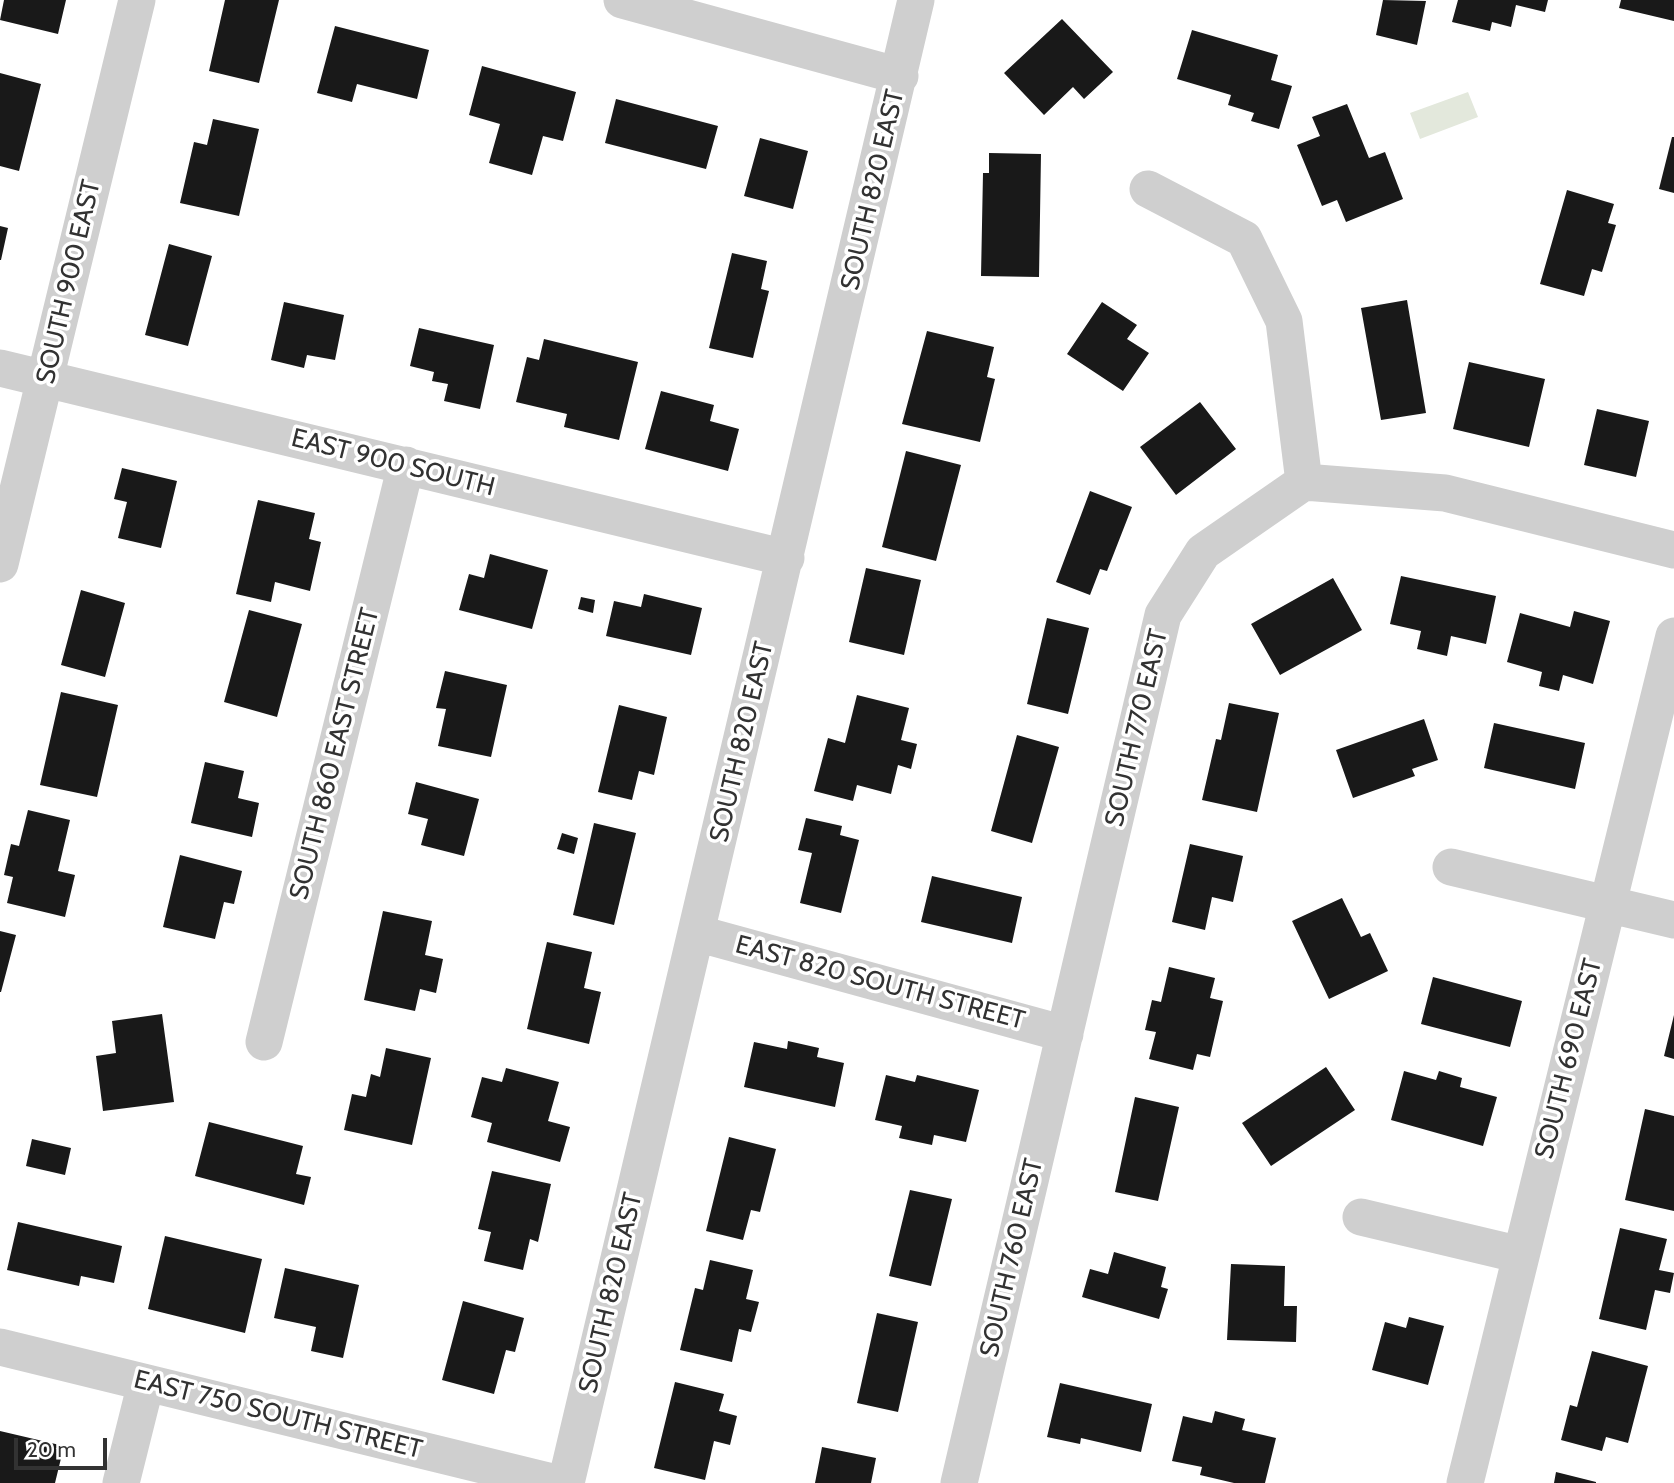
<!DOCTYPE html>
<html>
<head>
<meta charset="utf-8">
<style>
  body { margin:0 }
  #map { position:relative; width:1674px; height:1483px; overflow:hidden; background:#fff; font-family:Cabin,sans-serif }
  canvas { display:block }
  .scale { position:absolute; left:14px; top:1438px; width:93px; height:32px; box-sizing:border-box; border:4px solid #323232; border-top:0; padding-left:9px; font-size:21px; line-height:24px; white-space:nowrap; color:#323232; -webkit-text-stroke:5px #fff; paint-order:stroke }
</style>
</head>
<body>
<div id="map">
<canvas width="1674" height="1483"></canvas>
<div class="scale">20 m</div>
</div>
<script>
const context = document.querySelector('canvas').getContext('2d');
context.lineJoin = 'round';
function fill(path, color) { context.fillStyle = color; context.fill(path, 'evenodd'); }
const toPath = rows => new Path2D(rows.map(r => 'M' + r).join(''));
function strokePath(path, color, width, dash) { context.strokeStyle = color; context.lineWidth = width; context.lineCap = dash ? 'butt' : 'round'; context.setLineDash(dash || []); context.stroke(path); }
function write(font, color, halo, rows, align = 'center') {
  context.font = font + ' Cabin,sans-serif'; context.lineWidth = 7; context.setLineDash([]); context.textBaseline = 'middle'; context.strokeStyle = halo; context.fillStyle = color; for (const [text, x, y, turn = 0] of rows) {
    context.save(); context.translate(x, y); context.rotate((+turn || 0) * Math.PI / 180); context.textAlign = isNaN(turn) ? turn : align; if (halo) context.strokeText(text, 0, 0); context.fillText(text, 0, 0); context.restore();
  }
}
fill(toPath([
  [1468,92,1478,117,1420,139,1410,113]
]), '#e3e8dc');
fill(toPath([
  [4,0,66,0,58,34,0,20],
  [225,0,279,0,259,83,209,71],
  [1383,0,1426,1,1417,45,1376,35],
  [1458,0,1548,0,1545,12,1516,5,1511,27,1492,22,1490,31,1452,22],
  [1621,0,1674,0,1674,21,1619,8],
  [1062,19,1113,72,1084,99,1073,87,1044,115,1004,73],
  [335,26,429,50,417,99,357,84,352,102,317,93],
  [1192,30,1278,55,1271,80,1292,86,1279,129,1251,121,1254,113,1228,105,1231,95,1177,79],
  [482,66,576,92,563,141,543,136,532,175,489,163,500,124,469,115],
  [0,73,41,84,19,171,0,166],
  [616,99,718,126,706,169,605,143],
  [1347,104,1369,158,1385,152,1403,199,1346,222,1337,200,1322,206,1297,145,1320,136,1312,117],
  [213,119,259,129,239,216,180,203,194,142,207,145],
  [1672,137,1674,137,1674,193,1659,189],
  [760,138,808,151,793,209,744,196],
  [989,153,1041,154,1039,277,981,276,983,173,989,173],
  [1567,190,1614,204,1608,223,1616,225,1602,272,1592,269,1584,296,1540,284],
  [0,226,8,228,1,260,0,260],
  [169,244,212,256,188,346,145,335],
  [732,253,767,261,761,289,769,291,753,358,709,348],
  [1407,300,1426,413,1381,420,1361,308],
  [284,302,344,315,335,360,307,355,304,368,271,360],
  [1102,302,1137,325,1127,339,1149,353,1123,391,1067,354],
  [419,328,494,345,480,409,444,401,448,384,432,381,434,372,410,366],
  [927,331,994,347,987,377,995,379,980,442,902,424],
  [544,339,638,362,619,440,564,427,567,414,516,402,527,357,539,360],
  [1469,362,1545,379,1529,447,1453,429],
  [661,391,714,405,710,421,739,429,728,471,645,449],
  [1200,402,1236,449,1176,495,1140,447],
  [1597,409,1649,421,1636,477,1584,465],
  [906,451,961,465,936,561,882,547],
  [122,468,177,481,161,548,118,538,127,502,114,499],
  [1090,491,1132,507,1107,571,1100,569,1090,595,1056,582],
  [258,500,315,513,309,539,321,542,310,591,275,582,271,602,236,594],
  [490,554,548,570,532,629,459,610,469,574,484,578],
  [866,568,921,580,904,655,849,642],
  [1401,576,1496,596,1486,644,1451,636,1447,656,1417,649,1421,631,1390,624],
  [1333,578,1362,630,1280,675,1251,624],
  [81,590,125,603,105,677,61,665],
  [644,594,702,608,691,655,606,636,614,601,641,607],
  [581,597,595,600,593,613,578,609],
  [249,610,302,624,277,717,224,702],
  [1574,611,1610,621,1593,684,1563,675,1559,691,1539,686,1542,672,1507,662,1520,613,1570,627],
  [1047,618,1089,628,1068,714,1027,704],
  [445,671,507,685,491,757,438,746,446,709,436,708],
  [61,692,118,705,97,797,40,785],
  [857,695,909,708,901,740,917,744,911,769,898,765,891,794,857,785,853,801,814,791,828,738,845,743],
  [1229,703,1279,713,1257,812,1202,800,1216,739,1221,740],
  [619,705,667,717,654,775,639,771,632,800,598,792],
  [1424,719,1438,760,1412,769,1415,776,1353,798,1336,750],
  [1494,723,1585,743,1575,789,1484,768],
  [1017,735,1059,747,1032,843,991,831],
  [205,762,244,771,238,798,259,803,252,837,191,823],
  [416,782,479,799,464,856,421,845,428,819,408,814],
  [28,810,70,820,58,871,75,875,65,917,7,903,13,877,4,875,11,844,19,846],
  [806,818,842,826,840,835,859,840,841,913,800,903,812,853,798,850],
  [594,823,636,833,614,925,573,915],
  [562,833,578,838,574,854,557,849],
  [1190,844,1243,856,1233,902,1212,897,1205,930,1172,922],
  [180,855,242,871,234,904,224,902,215,939,163,927],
  [932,876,1022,897,1012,943,921,922],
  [1342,898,1361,937,1370,933,1388,971,1329,999,1292,921],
  [383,911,432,921,425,955,443,959,436,993,420,989,415,1011,364,1000],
  [0,931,16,935,1,992,0,992],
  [547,942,592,952,584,988,601,992,589,1044,527,1029],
  [1169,967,1215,978,1210,998,1223,1001,1210,1057,1197,1054,1193,1070,1149,1059,1156,1032,1145,1030,1152,1000,1161,1002],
  [1433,977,1522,1001,1510,1047,1421,1024],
  [162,1014,174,1102,103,1111,96,1056,116,1053,112,1021],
  [1674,1015,1674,1059,1664,1056],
  [788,1041,819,1048,817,1057,844,1063,835,1107,744,1087,754,1042,787,1049],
  [386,1048,431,1058,412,1145,344,1130,352,1094,366,1097,371,1074,380,1077],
  [1326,1067,1355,1110,1271,1166,1242,1123],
  [506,1068,559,1082,548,1121,570,1127,560,1162,487,1142,492,1123,471,1117,482,1077,502,1082],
  [1404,1071,1436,1080,1439,1071,1462,1078,1460,1087,1497,1097,1483,1146,1391,1120],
  [886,1075,915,1082,917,1075,979,1090,966,1142,934,1135,932,1145,899,1138,902,1126,875,1120],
  [1135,1097,1179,1107,1158,1201,1115,1192],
  [1645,1109,1674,1116,1674,1211,1625,1200],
  [209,1122,303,1146,296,1174,311,1177,304,1205,195,1176],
  [729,1137,776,1149,760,1212,751,1210,743,1240,706,1231],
  [32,1139,71,1148,65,1175,26,1166],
  [492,1171,551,1184,538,1242,530,1239,523,1270,484,1261,491,1232,478,1229],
  [910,1190,952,1199,931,1286,889,1276],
  [18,1222,122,1246,114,1283,81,1276,79,1286,7,1270],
  [1620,1228,1667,1239,1659,1270,1674,1273,1670,1293,1655,1290,1646,1330,1599,1319],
  [165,1236,262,1259,245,1333,148,1309],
  [1114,1252,1166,1267,1161,1287,1168,1289,1159,1319,1082,1297,1090,1269,1108,1274],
  [710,1260,753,1270,746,1299,759,1302,751,1332,739,1329,732,1362,680,1350,695,1288,703,1290],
  [1231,1264,1285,1266,1284,1306,1297,1306,1296,1342,1227,1340],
  [285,1268,359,1285,343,1358,311,1351,316,1327,274,1318],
  [463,1301,524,1318,515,1352,506,1350,494,1394,442,1380],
  [877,1313,918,1322,898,1412,857,1403],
  [1409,1317,1444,1326,1428,1385,1372,1370,1385,1322,1406,1328],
  [1592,1351,1648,1366,1628,1443,1606,1437,1602,1451,1561,1440,1570,1405,1577,1407],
  [675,1382,724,1394,719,1411,737,1416,730,1445,714,1441,705,1480,654,1468],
  [1060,1383,1152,1404,1141,1452,1081,1438,1080,1444,1047,1437],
  [1215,1411,1245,1419,1242,1430,1276,1438,1265,1483,1234,1483,1200,1475,1202,1467,1172,1461,1183,1416,1212,1423],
  [0,1431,64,1446,55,1483,0,1483],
  [822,1447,876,1458,871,1483,815,1483],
  [1556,1472,1596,1482,1596,1483,1554,1483]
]), '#191919');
strokePath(toPath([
  [622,0,900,76],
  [1148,189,1244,239,1284,321,1304,482],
  [0,368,786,558],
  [1304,482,1445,493,1674,550],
  [0,564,137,0],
  [1451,867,1674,920],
  [696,933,1065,1034],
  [264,1042,406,465],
  [1361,1217,1521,1255],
  [0,1347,556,1483],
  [121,1483,146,1383],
  [566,1483,916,0],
  [959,1483,1163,615,1203,552,1304,482],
  [1465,1483,1674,636]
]), '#cfcfcf', 37);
write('26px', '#323232', '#fff', [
  ["SOUTH 820 EAST",873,190,-77],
  ["SOUTH 900 EAST",69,282,-77],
  ["EAST 900 SOUTH",393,463,14],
  ["SOUTH 770 EAST",1137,728,-77],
  ["SOUTH 820 EAST",742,742,-77],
  ["SOUTH 860 EAST STREET",335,754,-76],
  ["EAST 820 SOUTH STREET",880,983,15],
  ["SOUTH 690 EAST",1569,1059,-76],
  ["SOUTH 760 EAST",1012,1258,-77],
  ["SOUTH 820 EAST",611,1293,-77],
  ["EAST 750 SOUTH STREET",278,1415,14]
]);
</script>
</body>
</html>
